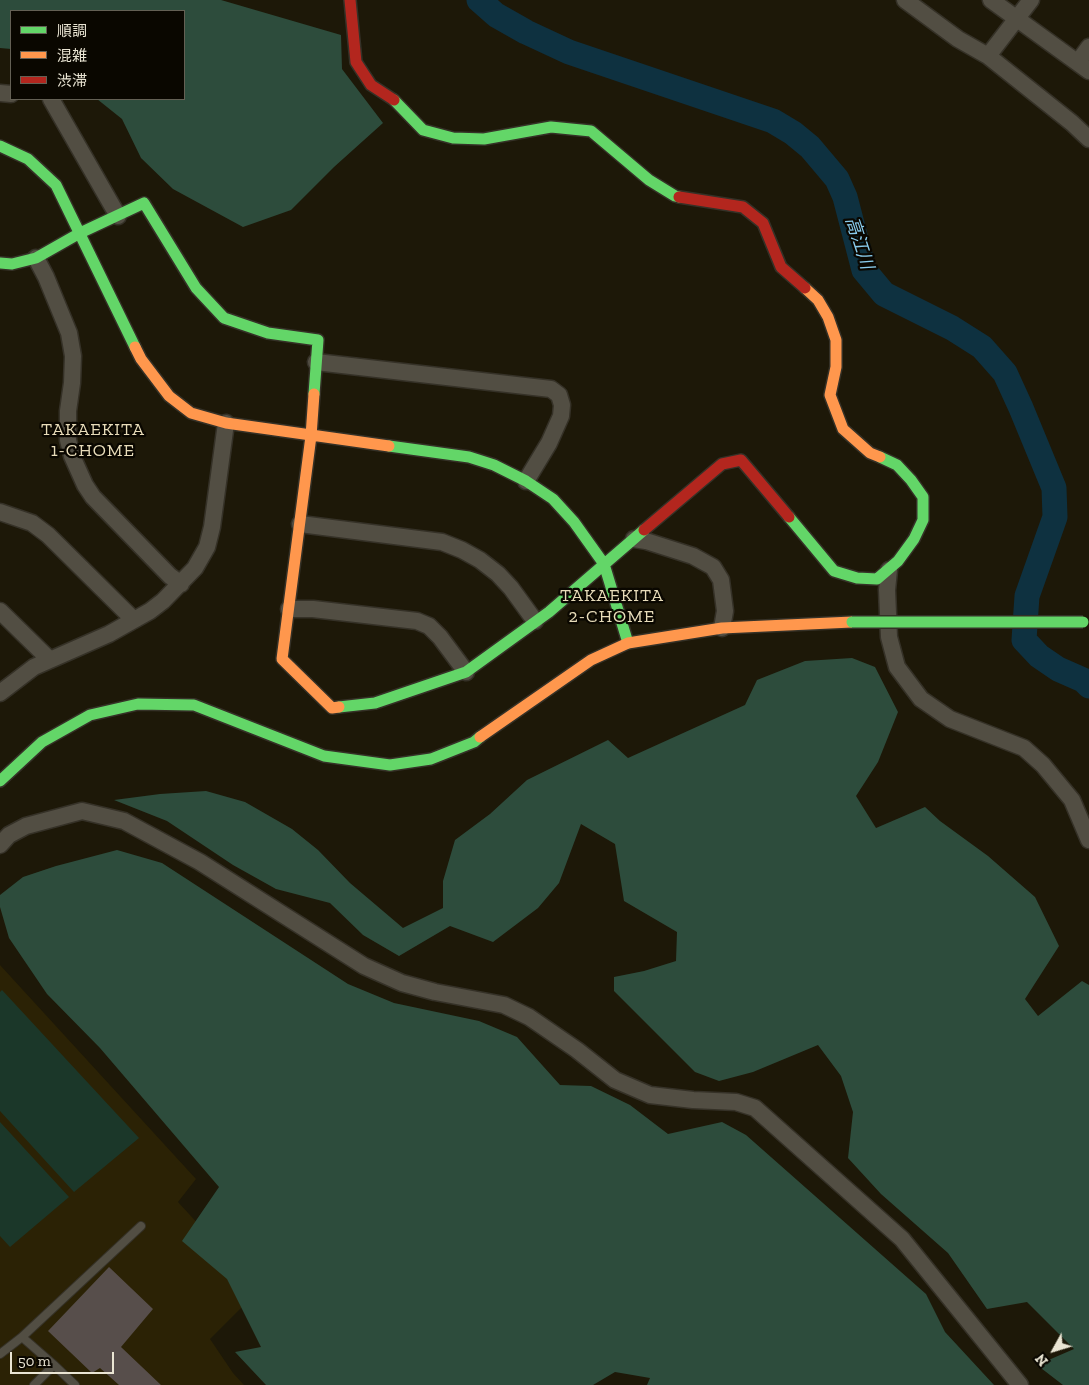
<!DOCTYPE html>
<html>
<head>
<meta charset="utf-8">
<style>
  body { margin:0 }
  #map { position:relative; width:1089px; height:1385px; overflow:hidden; background:#1d1808; font-family:"Zilla Slab","Noto Sans JP",serif }
  canvas { display:block }
  .legend { position:absolute; left:10px; top:10px; width:175px; height:90px; box-sizing:border-box; background:#0a0700; border:1px solid #646054; margin:0; padding:6px 9px; list-style:none; font-size:15px; color:#eae5d3 }
  .legend li { display:flex; align-items:center; gap:10px; height:25px }
  .legend b { width:25px; border:1px solid #646054 }
  .north { position:absolute; left:1029px; top:1325px; width:50px; height:50px; -webkit-text-stroke:4px #0a0700; paint-order:stroke; rotate:231deg; font-size:14px; font-weight:700; line-height:20px; text-align:center; color:#eae5d3 }
  .north::after { content:''; display:block; margin:auto; width:18px; height:22px; background:#eae5d3; clip-path:polygon(50% 0,100% 100%,50% 72%,0 100%) }
  .scale { position:absolute; left:10px; top:1352px; width:104px; height:22px; box-sizing:border-box; border:2px solid #eae5d3; border-top:0; padding-left:6px; font-size:15px; line-height:18px; white-space:nowrap; color:#eae5d3; -webkit-text-stroke:4px #0a0700; paint-order:stroke }
</style>
</head>
<body>
<div id="map">
<canvas width="1089" height="1385"></canvas>
<ul class="legend">
<li><b style="height:6px;background:#63d668"></b>順調</li>
<li><b style="height:6px;background:#ff974d"></b>混雑</li>
<li><b style="height:6px;background:#b3261e"></b>渋滞</li>
</ul>
<div class="north">N</div>
<div class="scale">50 m</div>
</div>
<script>
const context = document.querySelector('canvas').getContext('2d');
context.lineJoin = 'round';
function fill(path, color) { context.fillStyle = color; context.fill(path, 'evenodd'); }
const toPath = rows => new Path2D(rows.map(r => 'M' + r).join(''));
function strokePath(path, color, width, dash) { context.strokeStyle = color; context.lineWidth = width; context.lineCap = dash ? 'butt' : 'round'; context.setLineDash(dash || []); context.stroke(path); }
function write(font, color, halo, rows, align = 'center') {
  context.font = font + ' "Zilla Slab","Noto Sans JP",serif'; context.lineWidth = 4.5; context.setLineDash([]); context.textBaseline = 'middle'; context.strokeStyle = halo; context.fillStyle = color; for (const [text, x, y, turn = 0] of rows) {
    context.save(); context.translate(x, y); context.rotate((+turn || 0) * Math.PI / 180); context.textAlign = isNaN(turn) ? turn : align; if (halo) context.strokeText(text, 0, 0); context.fillText(text, 0, 0); context.restore();
  }
}
fill(toPath([
  [0,965,196,1179,178,1202,259,1290,210,1339,233,1373,244,1385,0,1385]
]), '#2b2205');
fill(toPath([
  [2,990,139,1138,74,1192,0,1111,0,992],
  [0,1122,69,1197,10,1247,0,1236]
]), '#1b3729');
fill(toPath([
  [0,0,221,0,341,35,342,69,383,123,334,167,291,210,243,227,173,189,141,158,122,119,97,99,184,99,184,11,11,11,11,49,0,48],
  [852,658,875,667,898,712,878,762,856,796,876,828,925,807,940,821,988,856,1035,897,1059,946,1025,999,1038,1016,1082,981,1089,985,1089,1385,1063,1385,1037,1365,1074,1349,1027,1302,987,1309,948,1253,881,1194,848,1158,853,1112,841,1076,818,1045,753,1072,719,1081,695,1072,614,991,614,977,644,971,676,961,677,932,624,901,615,844,581,824,559,883,538,908,493,942,450,926,399,956,363,935,330,903,276,889,233,865,167,821,114,800,160,794,206,791,245,802,292,829,318,850,350,883,403,928,443,908,443,881,455,840,490,814,527,780,608,740,628,758,745,705,757,680,805,661],
  [117,850,162,863,348,984,394,1003,479,1021,517,1037,560,1085,591,1086,630,1105,668,1134,722,1122,746,1135,926,1294,945,1332,994,1385,647,1385,650,1378,615,1372,593,1385,266,1385,235,1352,261,1347,227,1279,182,1241,219,1187,100,1048,47,994,9,938,0,907,0,895,23,877,56,866]
]), '#2d4c3c');
strokePath(toPath([
  [479,0,496,15,526,32,569,52,773,121,793,133,810,147,837,179,845,197,864,270,884,294,952,328,982,347,1005,373,1021,408,1054,488,1055,517,1027,596,1024,640,1039,656,1058,669,1083,680,1089,686]
]), '#0e3140', 25);
fill(toPath([
  [109,1267,153,1309,121,1347,161,1385,119,1385,100,1368,92,1373,48,1331]
]), '#574e4b');
const lane = toPath([
  [22,1337,141,1226],
  [0,1354,22,1337,54,1365],
  [34,1385,54,1365,75,1385]
]);
const street = toPath([
  [905,0,958,39,988,56,1072,123,1089,139],
  [991,0,1089,71],
  [988,56,1031,0],
  [1078,62,1089,47],
  [0,93,11,94],
  [51,99,118,216],
  [36,258,46,277,69,333,73,356,72,383,68,411,68,440,72,456,85,485,93,497,170,576,181,584],
  [316,362,551,389,559,395,562,405,561,416,549,443,526,481],
  [0,512,32,523,48,535,134,620],
  [300,524,442,542,462,550,480,560,498,574,511,588,535,621],
  [634,539,646,541,693,556,713,567,721,580,725,611,722,628],
  [889,570,887,590,889,637,897,667,921,699,950,719,1024,748,1043,765,1072,800,1089,840],
  [289,609,313,609,417,621,429,626,440,637,466,672],
  [0,611,50,660],
  [0,693,34,667,109,634,150,611,163,601,195,568,207,547,212,527,226,423],
  [0,845,9,835,26,826,82,811,124,821,200,862,364,966,402,983,435,992,504,1005,529,1017,577,1050,615,1080,650,1095,693,1100,736,1102,755,1108,902,1239,1020,1385]
]);
const fast = toPath([
  [394,100,423,130,453,138,484,139,551,127,591,131,649,180,675,196,679,197],
  [0,146,28,159,56,185,135,347],
  [0,263,12,264,36,258,80,233,144,203,196,288,224,318,268,333,318,340,314,394],
  [389,446,469,457,494,465,526,481,553,499,574,522,604,564,628,643],
  [789,517,834,571,857,578,877,579,898,561,914,539,923,520,923,497,911,480,897,465,880,457],
  [339,707,375,703,466,672,549,612,644,530],
  [0,781,42,742,90,715,138,704,194,705,324,756,390,765,431,759,474,742,480,737]
]);
const slow = toPath([
  [805,288,818,300,828,317,836,340,836,367,830,395,843,429,870,453,880,457],
  [135,347,141,359,169,396,191,413,226,423,389,446],
  [314,394,311,436,282,659,332,708,339,707],
  [480,737,591,660,628,643,722,628,852,622]
]);
const jam = toPath([
  [350,0,356,62,371,85,394,100],
  [679,197,743,207,763,223,781,267,805,288],
  [644,530,722,464,741,460,789,517]
]);
strokePath(lane, '#353127', 10);
strokePath(street, '#353127', 19);
strokePath(fast, '#353127', 14);
strokePath(slow, '#353127', 14);
strokePath(jam, '#353127', 14);
strokePath(lane, '#524e43', 8);
strokePath(street, '#524e43', 16);
strokePath(fast, '#63d668', 11);
strokePath(slow, '#ff974d', 11);
strokePath(jam, '#b3261e', 11);
const fastBridge = toPath([
  [852,622,1083,622]
]);
strokePath(fastBridge, '#353127', 14, []);
strokePath(fastBridge, '#63d668', 11);
write('italic 18px', '#89cced', '#0a0700', [
  ["高江川",859,243,72]
]);
context.letterSpacing = '1px';
write('18px', '#e8dcb9', '#0a0700', [
  ["TAKAEKITA",93,430],
  ["1-CHOME",93,451],
  ["TAKAEKITA",612,596],
  ["2-CHOME",612,617]
]);
context.letterSpacing = '0px';
</script>
</body>
</html>
